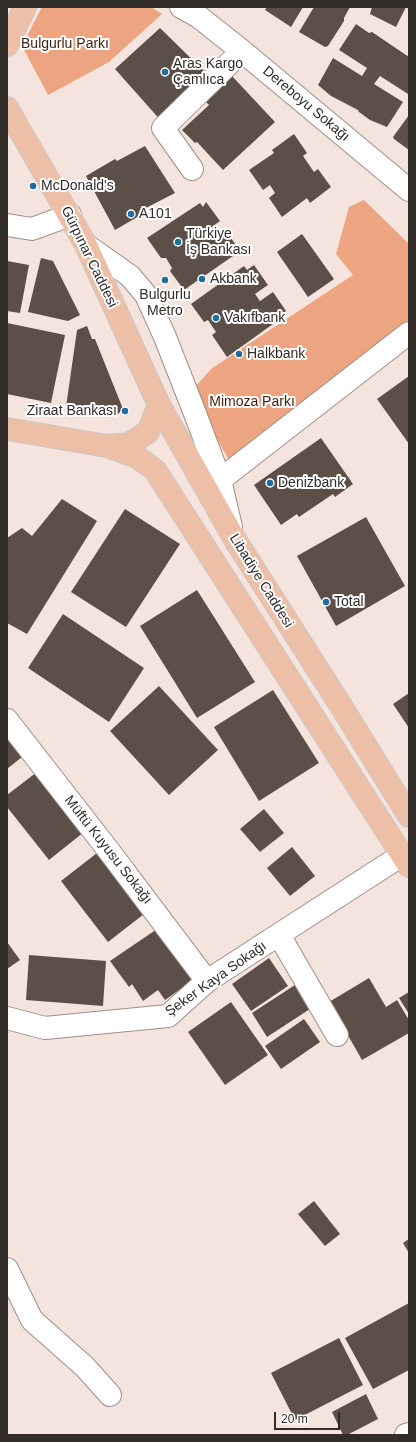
<!DOCTYPE html>
<html>
<head>
<meta charset="utf-8">
<style>
  body { margin:0 }
  #map { position:relative; width:416px; height:1442px; overflow:hidden; background:#f5e4dd; font-family:Helvetica,sans-serif }
  canvas { display:block }
  .frame { position:absolute; inset:0; border:8px solid #322c29; pointer-events:none }
  .scale { position:absolute; left:274px; top:1412px; width:66px; height:18px; box-sizing:border-box; border:2px solid #322c29; border-top:0; padding-left:5px; font-size:12px; line-height:14px; white-space:nowrap; color:#322c29; -webkit-text-stroke:3px #fff; paint-order:stroke }
</style>
</head>
<body>
<div id="map">
<canvas width="416" height="1442"></canvas>
<div class="frame"></div>
<div class="scale">20 m</div>
</div>
<script>
const context = document.querySelector('canvas').getContext('2d');
context.lineJoin = 'round';
function fill(path, color) { context.fillStyle = color; context.fill(path, 'evenodd'); }
const toPath = rows => new Path2D(rows.map(r => 'M' + r).join(''));
function strokePath(path, color, width, dash) { context.strokeStyle = color; context.lineWidth = width; context.lineCap = dash ? 'butt' : 'round'; context.setLineDash(dash || []); context.stroke(path); }
function write(font, color, halo, rows, align = 'center') {
  context.font = font + ' Helvetica,sans-serif'; context.lineWidth = 4; context.setLineDash([]); context.textBaseline = 'middle'; context.strokeStyle = halo; context.fillStyle = color; for (const [text, x, y, turn = 0] of rows) {
    context.save(); context.translate(x, y); context.rotate((+turn || 0) * Math.PI / 180); context.textAlign = isNaN(turn) ? turn : align; if (halo) context.strokeText(text, 0, 0); context.fillText(text, 0, 0); context.restore();
  }
}
fill(toPath([
  [42,7,151,7,162,14,109,62,48,95,22,46],
  [364,200,409,244,409,342,239,477,190,393,211,369,353,275,336,254,349,207]
]), '#eca481');
fill(toPath([
  [267,7,303,7,291,27,265,10],
  [314,7,350,7,344,18,344,21,328,46,325,47,299,32],
  [372,7,406,7,396,27,370,14],
  [356,24,369,33,372,32,409,57,408,94,380,76,374,84,403,102,387,127,370,120,359,112,358,110,331,96,318,85,333,58,362,76,367,68,339,50],
  [160,28,209,76,163,123,115,69],
  [232,76,275,122,223,170,197,142,195,143,182,130,209,105,205,101],
  [409,115,409,150,394,139,393,137],
  [294,134,307,153,303,156,314,172,318,169,331,187,310,203,307,198,282,217,269,198,275,193,270,185,263,190,249,170,274,153,272,150],
  [145,146,175,193,144,209,146,212,115,230,86,176,115,159,117,161],
  [206,202,220,221,209,229,214,237,225,229,237,247,231,252,233,256,184,290,170,271,172,268,166,258,161,258,147,238,200,203,203,207],
  [302,234,334,279,308,297,277,252],
  [41,258,53,261,80,315,68,321,28,312],
  [7,261,29,265,20,313,7,311],
  [254,265,268,285,255,294,260,301,273,292,286,311,279,317,280,319,227,357,212,335,216,332,208,320,204,322,191,304,244,266,247,270],
  [7,323,65,335,51,403,7,394],
  [87,326,92,339,95,339,123,409,117,415,66,407,77,330],
  [409,376,409,444,377,399],
  [321,438,353,484,335,497,333,494,299,517,297,514,281,525,254,485],
  [62,499,97,521,27,634,7,623,7,538,22,528,32,536],
  [125,509,180,544,126,627,71,592],
  [366,517,405,586,336,626,297,556],
  [197,590,255,682,197,718,140,626],
  [63,614,144,668,109,722,28,668],
  [159,686,218,750,169,795,110,731],
  [273,690,319,763,259,801,214,727],
  [409,693,409,728,393,704],
  [7,727,27,753,7,769],
  [37,772,84,832,49,860,7,807,7,795],
  [264,809,284,833,260,852,240,829],
  [292,847,315,876,290,896,267,868],
  [97,853,144,914,108,942,61,881],
  [163,925,199,976,165,1000,158,990,143,1001,132,984,129,987,110,961],
  [7,942,20,960,7,969],
  [29,955,106,961,103,1006,26,1000],
  [269,958,288,986,251,1011,232,984],
  [369,978,386,1007,397,1000,409,1020,409,1033,362,1060,329,1002],
  [298,983,313,1007,267,1037,252,1013],
  [409,992,409,1014,399,998],
  [231,1002,268,1055,225,1085,188,1032],
  [304,1019,320,1042,281,1069,265,1046],
  [314,1201,340,1234,325,1246,298,1214],
  [409,1239,409,1253,403,1243],
  [409,1303,409,1370,373,1389,345,1338],
  [339,1338,363,1385,295,1420,271,1373],
  [366,1394,378,1419,347,1435,343,1435,332,1412]
]), '#5c4f48');
const minor = toPath([
  [181,7,199,17,242,51,409,190],
  [192,169,163,128,242,51],
  [7,225,32,229,70,215],
  [86,245,130,276,146,295,165,337,196,416,220,480,231,527],
  [220,480,409,333],
  [7,720,109,851,207,981],
  [279,935,337,1035],
  [7,1018,45,1028,168,1016,207,981,402,855],
  [7,1269,32,1320,85,1367,110,1395],
  [406,1435,409,1434]
]);
const major = toPath([
  [7,45,25,7],
  [7,108,86,245,159,405,234,538,341,706,409,816],
  [7,429,107,446,137,457,155,470,409,866],
  [107,446,129,444,148,432,159,405]
]);
strokePath(minor, '#9e8f88', 24);
strokePath(major, '#cac8c7', 24);
strokePath(minor, '#fff', 22);
strokePath(major, '#eebfa7', 22);
for (const [x, y, r, color] of [
  [165,72,4,"#1d6d9f"],
  [33,186,4,"#1d6d9f"],
  [131,214,4,"#1d6d9f"],
  [178,242,4,"#1d6d9f"],
  [202,279,4,"#1d6d9f"],
  [165,280,4,"#1d6d9f"],
  [216,318,4,"#1d6d9f"],
  [239,354,4,"#1d6d9f"],
  [125,411,4,"#1d6d9f"],
  [270,483,4,"#1d6d9f"],
  [326,602,4,"#1d6d9f"]
]) { const dot = new Path2D(); dot.arc(x, y, r, 0, 2 * Math.PI); context.fillStyle = color; context.fill(dot); strokePath(dot, '#fff', 1.5); }
write('14px', '#421f0c', '#fff', [
  ["Bulgurlu Parkı",65,44],
  ["Mimoza Parkı",252,402]
]);
write('14px', '#322c29', '#fff', [
  ["Aras Kargo",173,64],
  ["Çamlıca",173,80],
  ["McDonald's",41,186],
  ["A101",139,214],
  ["Türkiye",186,234],
  ["İş Bankası",186,250],
  ["Akbank",210,279],
  ["Bulgurlu",165,295,"center"],
  ["Metro",165,311,"center"],
  ["Vakıfbank",224,318],
  ["Halkbank",247,354],
  ["Ziraat Bankası",117,411,"right"],
  ["Denizbank",278,483],
  ["Total",334,602]
], 'left');
write('14px', '#322c29', '#fff', [
  ["Dereboyu Sokağı",306,104,40],
  ["Gürpınar Caddesi",89,257,64],
  ["Libadiye Caddesi",261,581,58],
  ["Müftü Kuyusu Sokağı",108,850,52],
  ["Şeker Kaya Sokağı",216,979,-35]
]);
</script>
</body>
</html>
